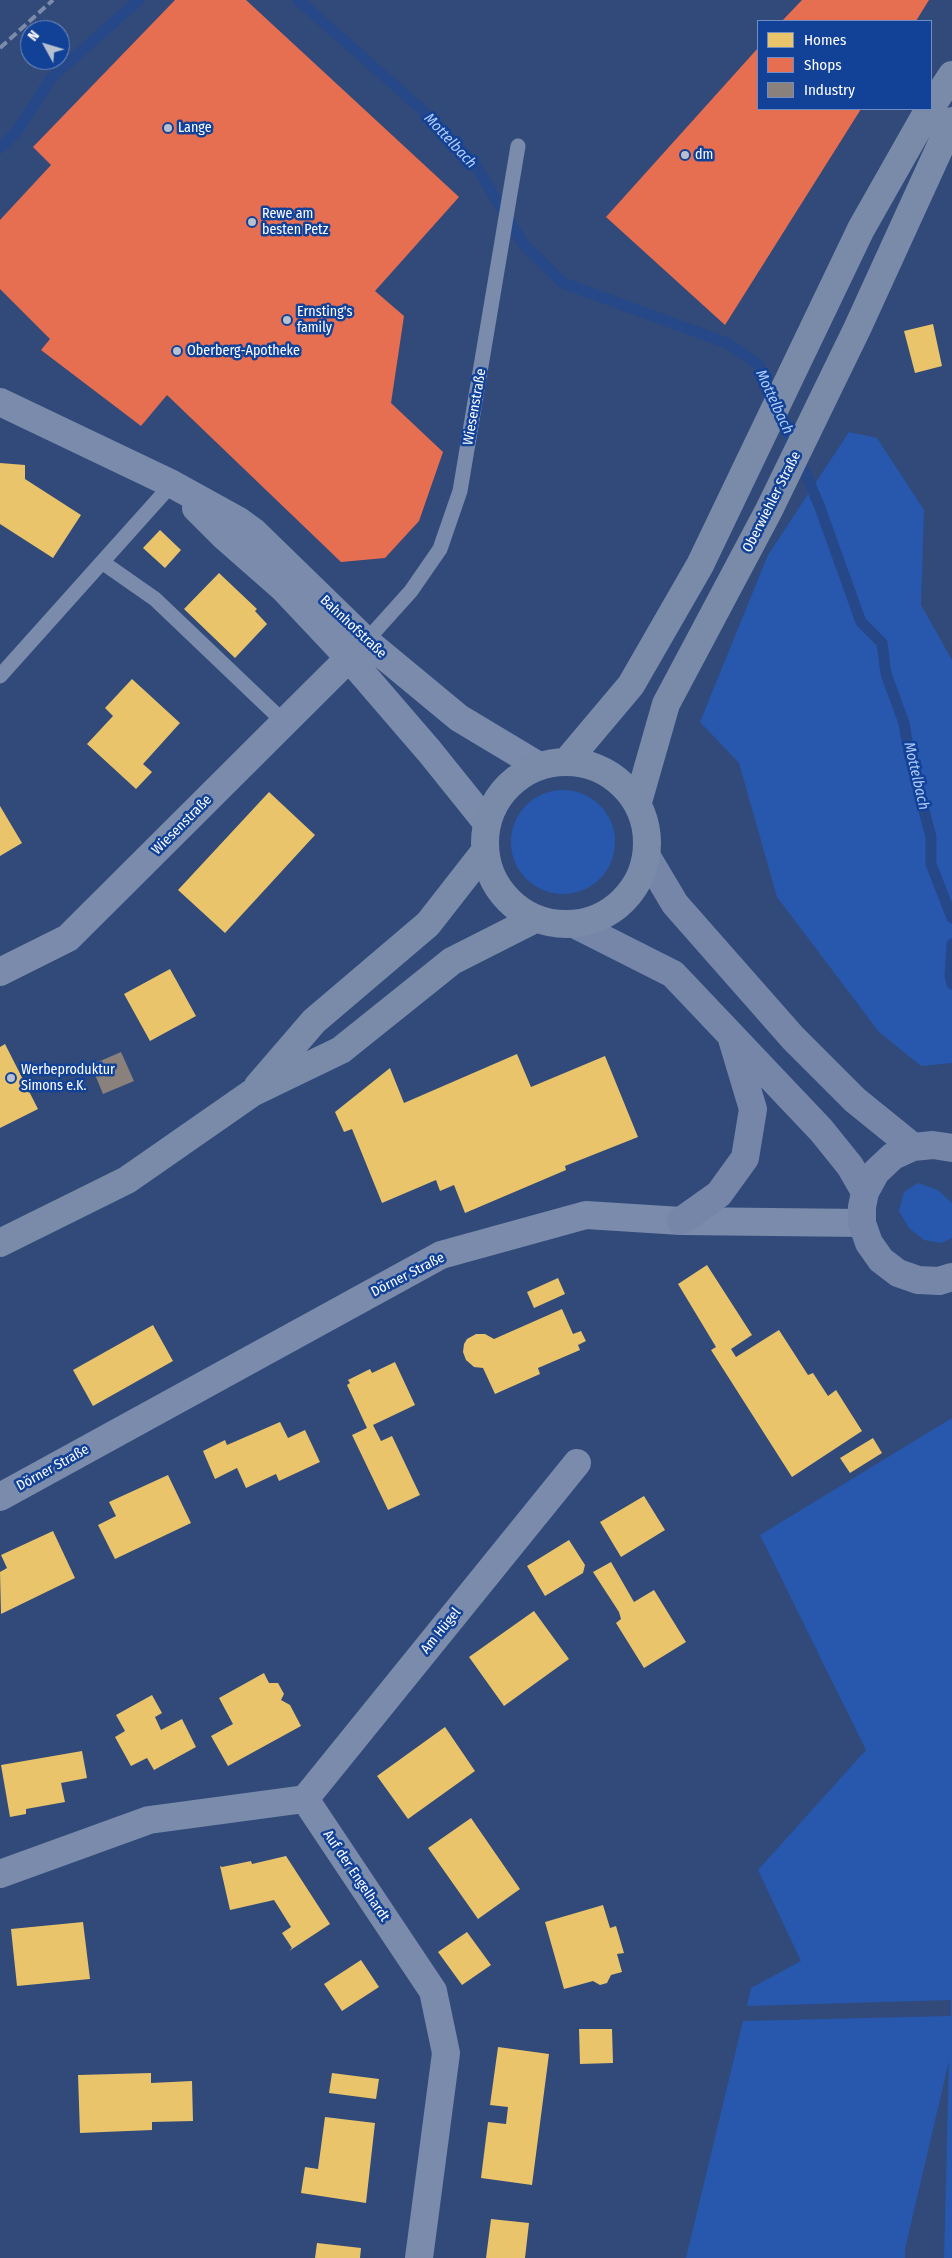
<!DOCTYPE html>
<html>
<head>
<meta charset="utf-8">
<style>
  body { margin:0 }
  #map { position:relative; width:952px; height:2258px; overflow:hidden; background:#314a79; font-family:"Fira Sans Condensed",sans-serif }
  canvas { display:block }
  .legend { position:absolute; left:757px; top:20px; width:175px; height:90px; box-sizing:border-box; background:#124198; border:1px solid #718dc1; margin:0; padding:6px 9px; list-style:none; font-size:15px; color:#fff }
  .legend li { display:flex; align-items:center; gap:10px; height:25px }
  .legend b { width:25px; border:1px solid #718dc1 }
  .north { position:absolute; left:20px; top:20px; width:50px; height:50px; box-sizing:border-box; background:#124198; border:1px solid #718dc1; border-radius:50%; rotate:309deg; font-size:14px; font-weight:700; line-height:20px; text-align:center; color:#fff }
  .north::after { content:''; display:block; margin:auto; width:18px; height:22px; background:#b7c0d0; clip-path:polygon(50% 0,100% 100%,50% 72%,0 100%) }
</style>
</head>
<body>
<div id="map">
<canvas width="952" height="2258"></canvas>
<ul class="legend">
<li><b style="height:14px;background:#e9c46a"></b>Homes</li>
<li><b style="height:14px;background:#e76f51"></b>Shops</li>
<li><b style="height:14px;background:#8a817c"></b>Industry</li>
</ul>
<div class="north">N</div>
</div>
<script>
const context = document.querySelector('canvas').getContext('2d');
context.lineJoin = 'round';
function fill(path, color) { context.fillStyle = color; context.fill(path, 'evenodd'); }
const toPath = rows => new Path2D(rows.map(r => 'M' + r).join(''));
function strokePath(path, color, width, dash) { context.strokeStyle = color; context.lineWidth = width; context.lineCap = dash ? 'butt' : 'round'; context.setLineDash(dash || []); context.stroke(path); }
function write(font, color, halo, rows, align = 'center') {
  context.font = font + ' "Fira Sans Condensed",sans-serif'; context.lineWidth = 5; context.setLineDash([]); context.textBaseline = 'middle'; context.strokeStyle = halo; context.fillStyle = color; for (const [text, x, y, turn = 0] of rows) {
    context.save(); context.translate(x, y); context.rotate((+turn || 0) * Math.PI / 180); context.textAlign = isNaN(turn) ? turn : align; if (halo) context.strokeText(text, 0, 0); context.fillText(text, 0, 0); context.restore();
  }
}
fill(toPath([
  [849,432,877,438,924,510,921,605,952,660,952,1063,921,1066,879,1032,777,897,739,763,700,722,768,555],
  '511 842a52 52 0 1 1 104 0a52 52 0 1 1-104 0Z',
  [918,1183,938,1190,952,1203,952,1238,941,1243,924,1240,909,1228,899,1211,904,1192],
  [952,1418,952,2258,944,2258,949,2061,905,2249,905,2258,686,2258,743,2021,951,2016,951,2000,747,2006,751,1988,801,1961,758,1870,866,1750,760,1535]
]), '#2758ae');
fill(toPath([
  [933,324,942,366,915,373,904,331],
  [0,463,25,465,25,479,81,515,53,558,0,524],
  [160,530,181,550,165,568,143,548],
  [219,573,257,609,255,611,267,624,235,658,184,609],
  [132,679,180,723,143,764,152,772,136,789,87,744,113,716,105,708],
  [269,792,315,835,225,933,178,890],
  [0,806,22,843,0,856],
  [170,969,196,1016,150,1041,124,994],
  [5,1044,38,1109,0,1128,0,1047],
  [517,1054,531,1087,605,1056,638,1137,565,1166,566,1170,465,1213,454,1185,440,1191,436,1180,382,1203,352,1129,344,1132,335,1112,390,1068,404,1103],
  [707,1265,752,1335,731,1349,736,1357,779,1330,808,1375,813,1373,828,1396,836,1390,862,1431,792,1477,711,1350,716,1347,678,1284],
  [558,1278,565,1294,534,1308,527,1292],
  [562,1309,573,1334,581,1331,586,1341,578,1345,580,1350,538,1368,540,1374,495,1394,483,1368,474,1367,466,1360,463,1352,464,1344,467,1339,476,1334,485,1334,494,1339],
  [153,1325,173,1361,93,1406,73,1370],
  [395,1362,415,1405,373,1425,381,1441,392,1436,420,1495,388,1510,352,1435,367,1428,347,1385,350,1383,348,1380,370,1369,372,1373],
  [280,1422,288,1438,305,1430,320,1462,279,1481,276,1474,246,1488,237,1468,215,1479,203,1451,225,1440,227,1445],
  [873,1438,882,1453,850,1473,840,1458],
  [168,1475,191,1523,115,1559,98,1525,116,1516,109,1502],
  [644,1496,665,1530,621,1557,600,1522],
  [53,1531,75,1578,1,1614,0,1572,7,1568,1,1555],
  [569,1540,585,1565,583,1573,545,1596,527,1566],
  [611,1562,634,1602,654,1590,686,1642,644,1668,616,1623,621,1619,619,1612,593,1572],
  [534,1611,569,1659,504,1706,469,1657],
  [264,1673,269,1683,278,1683,284,1694,281,1700,290,1705,301,1726,228,1766,211,1736,233,1724,219,1698],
  [152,1695,162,1713,155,1717,161,1730,182,1719,196,1747,154,1770,147,1758,131,1766,115,1737,125,1731,116,1715],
  [445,1727,475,1771,408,1819,377,1776],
  [82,1751,87,1778,61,1783,65,1802,26,1809,26,1814,10,1817,1,1765],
  [471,1818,520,1889,478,1919,428,1848],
  [286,1856,330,1924,289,1951,292,1948,282,1933,291,1927,274,1900,230,1910,220,1866,222,1867,251,1861,252,1864],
  [603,1905,610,1928,616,1926,624,1953,617,1954,622,1972,611,1975,607,1983,600,1985,593,1981,564,1989,545,1922],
  [83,1922,90,1979,17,1986,11,1929],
  [467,1932,491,1965,462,1985,438,1952],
  [361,1960,379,1987,342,2011,324,1984],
  [579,2029,612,2029,613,2063,580,2064],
  [498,2047,549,2054,532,2185,481,2178,488,2122,506,2124,508,2107,490,2105],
  [151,2073,151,2083,192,2081,193,2121,152,2122,152,2130,80,2133,78,2075],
  [332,2073,379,2079,376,2099,329,2093],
  [325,2117,375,2123,366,2203,301,2193,305,2167,318,2169],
  [491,2219,529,2223,525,2258,486,2258],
  [317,2243,361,2248,360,2258,315,2258]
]), '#e9c46a');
fill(toPath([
  [175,0,246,0,459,197,375,291,404,316,391,403,443,452,419,521,385,558,341,562,167,395,141,426,41,350,50,339,0,289,0,220,51,165,33,147],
  [802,0,929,0,916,21,782,21],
  [758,48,758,109,861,109,725,325,606,217]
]), '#e76f51');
fill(toPath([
  [121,1052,134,1081,103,1094,91,1065]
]), '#8a817c');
strokePath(toPath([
  [298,0,419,107,474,163,524,245,563,283,727,343,759,365,819,505,861,622,882,643,886,674,904,723,909,753,931,837,931,864,952,918],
  [0,148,18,130,51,78,139,0],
  [952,944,950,976,952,984]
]), '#264888', 11);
strokePath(toPath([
  [102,562,155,599,285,723],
  [366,641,411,591,440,549,460,491,518,146],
  [0,676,172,484]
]), '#7a8bab', 15);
strokePath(toPath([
  [0,402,172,484,239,521,254,532,366,641,459,718,539,766],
  [196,508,225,537,283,588,349,658,430,752,487,823],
  [0,972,68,938,349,658],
  [0,1497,441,1255,586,1215,681,1221,862,1223],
  [305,1799,577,1463],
  [0,1874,149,1820,305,1799,433,1991,446,2053,419,2258]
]), '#7a8bab', 28);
strokePath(toPath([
  [647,857,675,904,793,1038,855,1100,913,1147],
  [576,925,673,974,821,1130,850,1166,865,1192],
  [952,1148,933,1145,913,1147,893,1156,876,1172,865,1192,862,1207,862,1223,869,1243,881,1260,898,1273,918,1280,939,1281,952,1277],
  [681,1221,719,1194,745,1158,753,1109,732,1039]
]), '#7586a8', 28);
strokePath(toPath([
  [931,107,952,75],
  [567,761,631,685,700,565,861,229,929,109],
  '485 843a81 81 0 1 1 162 0a81 81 0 1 1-162 0Z',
  [638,802,666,704,769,510,857,329,952,121],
  [258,1086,314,1021,428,924,485,851],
  [0,1243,127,1180,252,1093,341,1050,452,961,535,919]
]), '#798ba9', 28);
strokePath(toPath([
  [0,48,53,0]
]), '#7c8baa', 4, [9, 4]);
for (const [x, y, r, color] of [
  [168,128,5,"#b7c0d0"],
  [685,155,5,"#b7c0d0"],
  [252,222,5,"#b7c0d0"],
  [287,320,5,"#b7c0d0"],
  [177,351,5,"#b7c0d0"],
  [11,1078,5,"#b7c0d0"]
]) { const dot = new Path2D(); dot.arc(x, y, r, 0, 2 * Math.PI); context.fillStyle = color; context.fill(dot); strokePath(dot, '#124198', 2); }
write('14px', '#fff', '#124198', [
  ["Lange",178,128],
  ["dm",695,155],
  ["Rewe am",262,214],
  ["besten Petz",262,230],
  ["Ernsting's",297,312],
  ["family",297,328],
  ["Oberberg-Apotheke",187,351],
  ["Werbeproduktur",21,1070],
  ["Simons e.K.",21,1086]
], 'left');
write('14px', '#fff', '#124198', [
  ["Wiesenstraße",475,407,-80],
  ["Oberwiehler Straße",772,502,-63],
  ["Bahnhofstraße",353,627,43],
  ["Wiesenstraße",182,825,-45],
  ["Dörner Straße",408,1275,-27],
  ["Dörner Straße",53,1468,-29],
  ["Am Hügel",441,1631,-51],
  ["Auf der Engelhardt",356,1876,56]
]);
write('italic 15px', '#b0ccfa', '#124198', [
  ["Mottelbach",450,141,47],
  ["Mottelbach",774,402,65],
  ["Mottelbach",916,776,77]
]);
</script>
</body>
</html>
